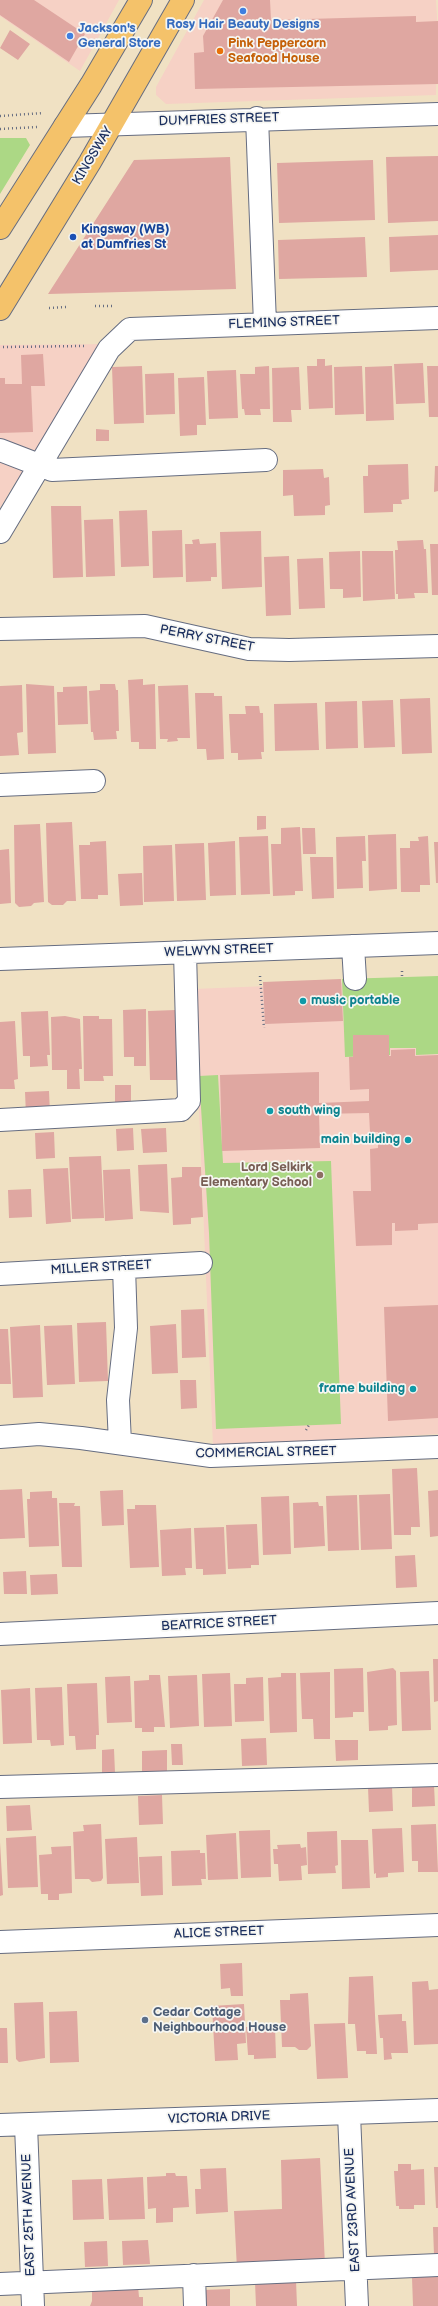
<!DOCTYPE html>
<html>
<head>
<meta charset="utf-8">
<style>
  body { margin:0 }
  canvas { display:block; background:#f0e1c3 }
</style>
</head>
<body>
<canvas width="438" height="2306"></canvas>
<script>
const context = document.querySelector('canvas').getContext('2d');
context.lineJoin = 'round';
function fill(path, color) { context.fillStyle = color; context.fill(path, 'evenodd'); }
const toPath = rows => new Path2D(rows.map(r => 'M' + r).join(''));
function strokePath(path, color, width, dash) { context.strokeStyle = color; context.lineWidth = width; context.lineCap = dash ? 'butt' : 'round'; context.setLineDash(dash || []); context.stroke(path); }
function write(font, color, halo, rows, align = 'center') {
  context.font = font + ' "Balsamiq Sans",sans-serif'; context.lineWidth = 3.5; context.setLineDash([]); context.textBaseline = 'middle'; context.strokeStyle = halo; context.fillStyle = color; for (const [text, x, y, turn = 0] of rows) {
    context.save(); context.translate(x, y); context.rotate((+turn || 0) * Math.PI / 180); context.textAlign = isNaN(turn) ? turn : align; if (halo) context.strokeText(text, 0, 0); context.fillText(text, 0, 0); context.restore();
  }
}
fill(toPath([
  [0,0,119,0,80,71,0,16],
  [204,0,436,0,438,36,436,95,166,104,156,95,156,87],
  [115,344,15,483,0,508,0,345],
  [438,979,438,1434,213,1446,194,989]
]), '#f6d1c5');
fill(toPath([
  [0,138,26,138,30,145,0,194],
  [438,976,438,1054,416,1055,416,1048,390,1048,390,1055,345,1057,342,979],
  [218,1075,223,1163,331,1161,341,1424,216,1429,209,1233,199,1076]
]), '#acd885');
fill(toPath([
  [0,0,34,0,85,34,69,62,0,15],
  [223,0,270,0,271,20,416,16,416,22,438,21,438,84,195,89,194,53,204,52,203,36],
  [10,30,30,44,18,60,0,48],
  [438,156,438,221,388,223,386,157],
  [230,157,236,289,48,294,134,160],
  [373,160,375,220,279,223,277,163],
  [438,235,438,270,390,272,389,237],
  [365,237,367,277,279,279,278,240],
  [43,354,45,386,31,386,33,432,0,433,0,378,5,378,5,384,22,384,21,355],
  [317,359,325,359,325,366,332,365,333,408,309,409,307,366,317,366],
  [423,363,425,403,396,404,394,364],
  [142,366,144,423,114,424,112,367],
  [269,366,270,409,260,409,261,415,245,415,244,409,242,409,240,374,255,374,255,367],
  [362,366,364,414,335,415,334,367],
  [392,366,394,420,366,421,365,367],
  [427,366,438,366,438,417,429,417],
  [299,367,301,410,291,410,292,422,273,422,272,368],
  [236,370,238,418,209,419,207,371],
  [174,373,175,414,146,415,145,374],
  [204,377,206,425,197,425,197,435,180,436,178,378],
  [96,429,109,430,109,441,96,441],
  [408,464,409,499,401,500,402,504,393,504,393,512,364,513,363,476,368,476,368,465],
  [435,466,438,466,438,491,434,492],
  [323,469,324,478,329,477,330,505,325,506,325,515,294,516,293,495,283,496,283,470],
  [51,506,81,506,83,577,53,578],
  [147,510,149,566,121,567,119,511],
  [113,519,115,576,86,577,84,520],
  [182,530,183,577,153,578,152,531],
  [261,531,262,587,222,589,220,532],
  [199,539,200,544,216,543,217,577,211,577,211,581,186,582,185,544,193,544,192,540],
  [423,540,424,549,426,549,428,593,414,593,415,598,398,599,398,594,396,594,395,550,398,550,397,541],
  [430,544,438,544,438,595,432,595],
  [360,551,361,597,343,598,343,589,330,589,329,552],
  [362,551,393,551,395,599,363,601],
  [289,556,291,615,266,616,264,557],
  [323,558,325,608,299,609,297,559],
  [143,679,143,685,155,684,156,749,139,749,139,742,131,742,128,680],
  [26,684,54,686,56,753,28,754],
  [100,684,115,684,116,690,118,690,119,731,116,731,117,739,94,740,93,732,91,732,89,691,100,690],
  [22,685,23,732,17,733,19,755,0,756,0,686],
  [188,685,190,738,177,738,178,741,167,742,168,739,160,739,158,686],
  [87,686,88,724,58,725,57,692,63,692,63,687],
  [195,693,214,693,214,696,222,696,224,759,207,760,206,749,197,749],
  [430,698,432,753,402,754,400,699],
  [393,700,395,747,364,748,362,701],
  [357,701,358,748,326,749,325,702],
  [317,703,319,750,275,751,274,704],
  [245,706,259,706,260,713,263,713,264,752,261,752,262,759,238,760,238,753,231,753,229,714,246,714],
  [257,816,266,816,266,829,257,830],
  [72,822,76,901,67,901,63,905,52,905,48,902,46,823],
  [40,824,44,902,34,903,31,906,19,907,15,903,14,825],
  [300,827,303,891,295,891,295,895,273,896,271,844,281,844,281,828],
  [302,828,315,828,316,854,303,854],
  [396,834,397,889,369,891,368,835],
  [268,836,270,894,241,895,239,837],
  [365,836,366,861,362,861,363,888,337,889,336,837],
  [428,836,430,885,420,885,420,892,401,892,400,848,410,848,410,841,419,841,418,837],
  [106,841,108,895,98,895,98,899,81,899,79,845,90,845,90,842],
  [235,841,236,895,210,896,208,843],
  [434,842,438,842,438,883,436,883],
  [204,843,206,900,177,901,175,844],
  [172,845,174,901,144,902,143,846],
  [9,849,11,903,0,904,0,850],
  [310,857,333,857,334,898,312,899],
  [142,873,143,905,120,906,118,874],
  [341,979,343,1021,265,1024,263,982],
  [146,1009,146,1066,134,1066,134,1057,124,1057,123,1010],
  [176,1010,178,1080,150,1080,148,1011],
  [48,1011,50,1055,47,1055,48,1066,30,1067,30,1056,23,1056,21,1012],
  [65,1016,80,1019,82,1069,79,1069,80,1089,67,1089,67,1070,52,1070,51,1017],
  [83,1016,99,1016,99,1019,112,1019,113,1076,103,1076,104,1081,84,1081],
  [15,1021,18,1079,14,1080,15,1089,0,1089,0,1022],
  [353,1035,389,1035,389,1056,391,1056,391,1050,415,1049,415,1056,438,1055,438,1223,418,1224,418,1230,395,1231,395,1223,392,1223,392,1245,356,1246,353,1191,371,1191,370,1149,378,1148,378,1132,370,1132,369,1113,319,1114,320,1148,222,1151,220,1075,319,1072,319,1103,369,1101,369,1089,350,1090,349,1057,353,1057],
  [115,1085,131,1085,131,1108,115,1109],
  [49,1091,50,1114,26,1115,25,1092],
  [133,1128,134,1150,117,1151,116,1129],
  [166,1128,167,1152,143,1153,141,1129],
  [54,1132,55,1158,36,1159,35,1133],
  [101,1156,104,1218,72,1219,69,1157],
  [167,1164,169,1213,140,1211,138,1165],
  [182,1167,201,1167,203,1217,191,1218,191,1224,173,1225,171,1178,182,1177],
  [68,1168,71,1222,46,1224,43,1169],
  [130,1169,133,1219,105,1221,103,1170],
  [31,1189,32,1217,9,1218,8,1190],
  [438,1305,438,1418,388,1421,384,1307],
  [204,1309,206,1357,182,1358,181,1310],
  [106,1322,108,1381,79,1382,77,1323],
  [176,1324,178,1373,152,1374,150,1326],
  [40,1325,43,1397,13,1398,10,1327],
  [72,1325,75,1384,47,1385,44,1326],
  [0,1329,8,1329,11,1384,0,1384],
  [180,1380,196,1380,197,1408,181,1409],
  [417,1468,420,1527,411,1527,411,1535,394,1535,392,1469],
  [22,1489,25,1538,0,1539,0,1490],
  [123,1490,124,1525,102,1526,100,1491],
  [438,1490,438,1536,430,1537,428,1491],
  [52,1491,52,1498,57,1498,59,1546,29,1547,27,1499,30,1499,30,1492],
  [390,1494,392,1549,361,1550,359,1495],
  [357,1495,359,1550,328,1551,326,1496],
  [289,1496,291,1554,263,1555,261,1497],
  [318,1502,319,1506,323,1506,325,1546,294,1548,293,1503],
  [59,1503,75,1503,74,1506,80,1506,82,1567,62,1567],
  [135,1505,156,1505,159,1567,130,1568,127,1509,135,1509],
  [257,1524,259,1565,251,1565,251,1568,228,1569,226,1525],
  [224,1527,226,1574,203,1575,203,1569,196,1569,194,1528],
  [191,1528,192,1568,185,1568,186,1575,162,1576,160,1530],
  [415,1555,417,1587,396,1588,395,1556],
  [26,1571,27,1594,4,1594,3,1572],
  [57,1574,58,1594,31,1595,30,1575],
  [433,1659,438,1659,438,1701,434,1702],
  [363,1668,364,1712,353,1712,353,1717,335,1718,334,1669],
  [393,1668,396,1671,397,1725,388,1726,388,1730,369,1731,367,1672],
  [429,1671,431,1730,402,1731,400,1672],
  [330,1672,330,1739,314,1739,313,1719,302,1719,300,1673],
  [230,1673,232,1726,204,1727,202,1674],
  [281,1673,296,1673,297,1732,270,1733,268,1678,281,1677],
  [149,1675,160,1675,165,1727,154,1727,154,1732,142,1732,142,1728,135,1728,134,1681,149,1680],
  [197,1675,199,1726,170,1728,168,1676],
  [130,1676,132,1722,107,1723,105,1677],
  [263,1677,264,1721,235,1722,234,1684,246,1684,246,1678],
  [97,1683,99,1735,96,1735,96,1749,76,1750,75,1736,69,1736,67,1684],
  [62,1687,64,1745,51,1746,50,1740,37,1740,35,1688],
  [30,1688,32,1743,3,1744,1,1690],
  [266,1738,267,1765,242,1766,241,1739],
  [335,1740,358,1740,358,1760,336,1761],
  [171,1744,182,1744,183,1765,172,1765],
  [114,1749,115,1773,102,1774,102,1750],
  [167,1750,167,1774,142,1775,142,1751],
  [434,1785,435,1806,412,1807,412,1786],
  [392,1786,393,1811,369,1812,368,1787],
  [162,1795,163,1824,139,1825,138,1796],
  [30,1805,32,1830,7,1831,6,1806],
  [101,1824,103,1878,101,1881,92,1882,89,1879,75,1879,73,1832,84,1831,83,1825],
  [436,1824,438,1872,418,1872,418,1861,412,1861,411,1825],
  [402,1828,404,1872,388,1873,388,1877,376,1878,376,1873,374,1874,372,1829],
  [270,1830,271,1877,241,1878,239,1831],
  [337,1831,338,1865,335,1866,336,1873,308,1874,307,1832],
  [236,1833,238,1879,208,1880,206,1835],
  [36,1836,38,1887,8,1888,6,1838],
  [137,1837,139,1883,107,1884,105,1839],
  [341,1840,368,1840,370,1888,342,1889],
  [0,1842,3,1895,0,1896],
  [300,1844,301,1848,306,1847,307,1865,301,1866,302,1880,279,1881,278,1864,274,1864,273,1849,278,1849,277,1845],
  [71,1846,72,1893,59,1894,59,1900,48,1900,48,1894,41,1894,39,1855,52,1854,51,1847],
  [200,1850,200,1853,205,1853,206,1879,201,1879,202,1885,172,1886,171,1851],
  [162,1856,163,1895,141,1896,139,1857],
  [242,1963,243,1996,231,1996,230,1988,221,1989,220,1964],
  [373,1976,377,2054,366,2054,366,2051,357,2051,355,2024,348,2024,349,1977],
  [428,1981,429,1990,438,1989,438,2044,414,2045,412,1982],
  [308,1993,311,2046,307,2050,299,2050,295,2047,282,2047,280,2000,290,2000,290,1994],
  [43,2002,45,2058,19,2062,16,2059,14,2003],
  [244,2004,246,2043,237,2044,238,2060,215,2061,212,2006],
  [77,2011,79,2062,50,2063,49,2012],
  [402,2014,402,2021,406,2021,408,2053,391,2053,392,2059,384,2060,383,2038,380,2038,378,2015],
  [345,2023,348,2078,317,2079,314,2024],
  [275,2026,276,2058,254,2059,254,2055,248,2055,246,2027],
  [0,2028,7,2028,8,2063,0,2063],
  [320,2158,325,2265,237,2269,234,2211,282,2209,281,2160],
  [398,2164,411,2164,411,2170,424,2169,425,2205,414,2205,414,2209,399,2209,399,2206,396,2206,394,2171,398,2171],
  [434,2167,438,2167,438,2208,436,2208],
  [226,2168,228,2212,196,2214,195,2189,201,2189,200,2169],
  [166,2173,175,2173,176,2176,187,2176,189,2207,173,2208,173,2222,156,2223,156,2208,148,2209,147,2177,166,2176],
  [143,2177,145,2219,109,2220,107,2179],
  [102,2179,104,2219,73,2220,72,2180],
  [433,2227,438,2227,438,2255,434,2255],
  [148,2240,150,2264,123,2265,122,2241],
  [107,2241,108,2266,85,2267,84,2242],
  [438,2276,438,2306,413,2306,412,2277],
  [296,2280,297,2306,256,2306,255,2282],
  [138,2286,139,2297,143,2297,143,2306,90,2306,92,2301,92,2288],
  [230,2289,230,2306,204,2306,203,2290]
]), '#dfa7a1');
const minor = toPath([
  [257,118,265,324],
  [65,126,438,114],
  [0,450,52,470,266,460],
  [0,532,109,349,130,329,438,318],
  [0,629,145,626,249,649,289,650,438,646],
  [0,785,94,781],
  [353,946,355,979],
  [0,959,438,943],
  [0,1120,181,1110,189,1101,185,952],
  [0,1274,201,1263],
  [0,1437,39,1434,81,1438,211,1456,438,1447],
  [120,1443,118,1400,126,1328,124,1267],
  [0,1634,438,1613],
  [0,1787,438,1775],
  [0,1942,438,1925],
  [349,2114,357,2306],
  [0,2125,438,2110],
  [26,2125,33,2306],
  [194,2275,195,2306],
  [0,2284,438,2265]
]);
const major = toPath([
  [0,228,91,85,141,0],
  [0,309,90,162,183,0]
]);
strokePath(minor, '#666d81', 24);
strokePath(major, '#666d81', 24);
strokePath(toPath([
  [0,116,43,113],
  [0,129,37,127],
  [95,306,113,306],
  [49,308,66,307],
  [3,347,85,346],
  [402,971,402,977],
  [260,976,264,1028],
  [306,1430,309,1425]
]), '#666d81', 2.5, [1, 3]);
strokePath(minor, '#fff', 22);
strokePath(major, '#f4c26a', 22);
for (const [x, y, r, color] of [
  [243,11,4,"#3f7fe0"],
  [70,36,4,"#3f7fe0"],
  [220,51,4,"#e8710a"],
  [73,237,4,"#1a4fb4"],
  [303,1001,4,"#0f9aa8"],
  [270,1111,4,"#0f9aa8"],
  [408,1140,4,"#0f9aa8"],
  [320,1175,4,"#8d6e63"],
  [413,1389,4,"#0f9aa8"],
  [145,2020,4,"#5c6f8a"]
]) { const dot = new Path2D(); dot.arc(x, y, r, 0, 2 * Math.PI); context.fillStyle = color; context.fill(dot); strokePath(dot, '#f6f6f2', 1.5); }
write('bold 13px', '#366cbe', '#f6f6f2', [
  ["Rosy Hair Beauty Designs",243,25],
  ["Jackson's",78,29,"left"],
  ["General Store",78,44,"left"]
]);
write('bold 13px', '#c56008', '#f6f6f2', [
  ["Pink Peppercorn",228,44],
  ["Seafood House",228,59]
], 'left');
write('13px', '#1b2f5e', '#f6f6f2', [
  ["DUMFRIES STREET",219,120,-2],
  ["KINGSWAY",93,156,-59],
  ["FLEMING STREET",284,323,-2],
  ["PERRY STREET",207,639,11],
  ["WELWYN STREET",219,951,-2],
  ["MILLER STREET",101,1268,-3],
  ["COMMERCIAL STREET",266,1453,-1],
  ["BEATRICE STREET",219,1624,-3],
  ["ALICE STREET",219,1933,-2],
  ["VICTORIA DRIVE",219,2118,-2],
  ["EAST 23RD AVENUE",353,2210,-93],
  ["EAST 25TH AVENUE",29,2215,-92]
]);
write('bold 13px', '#164399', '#f6f6f2', [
  ["Kingsway (WB)",81,230],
  ["at Dumfries St",81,245]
], 'left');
write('bold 13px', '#0d838f', '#f6f6f2', [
  ["music portable",311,1001],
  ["south wing",278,1111],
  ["main building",400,1140,"right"],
  ["frame building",405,1389,"right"]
], 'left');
write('bold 13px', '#785e54', '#f6f6f2', [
  ["Lord Selkirk",312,1168],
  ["Elementary School",312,1183]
], 'right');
write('bold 13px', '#4e5e75', '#f6f6f2', [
  ["Cedar Cottage",153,2013],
  ["Neighbourhood House",153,2028]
], 'left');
</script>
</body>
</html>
